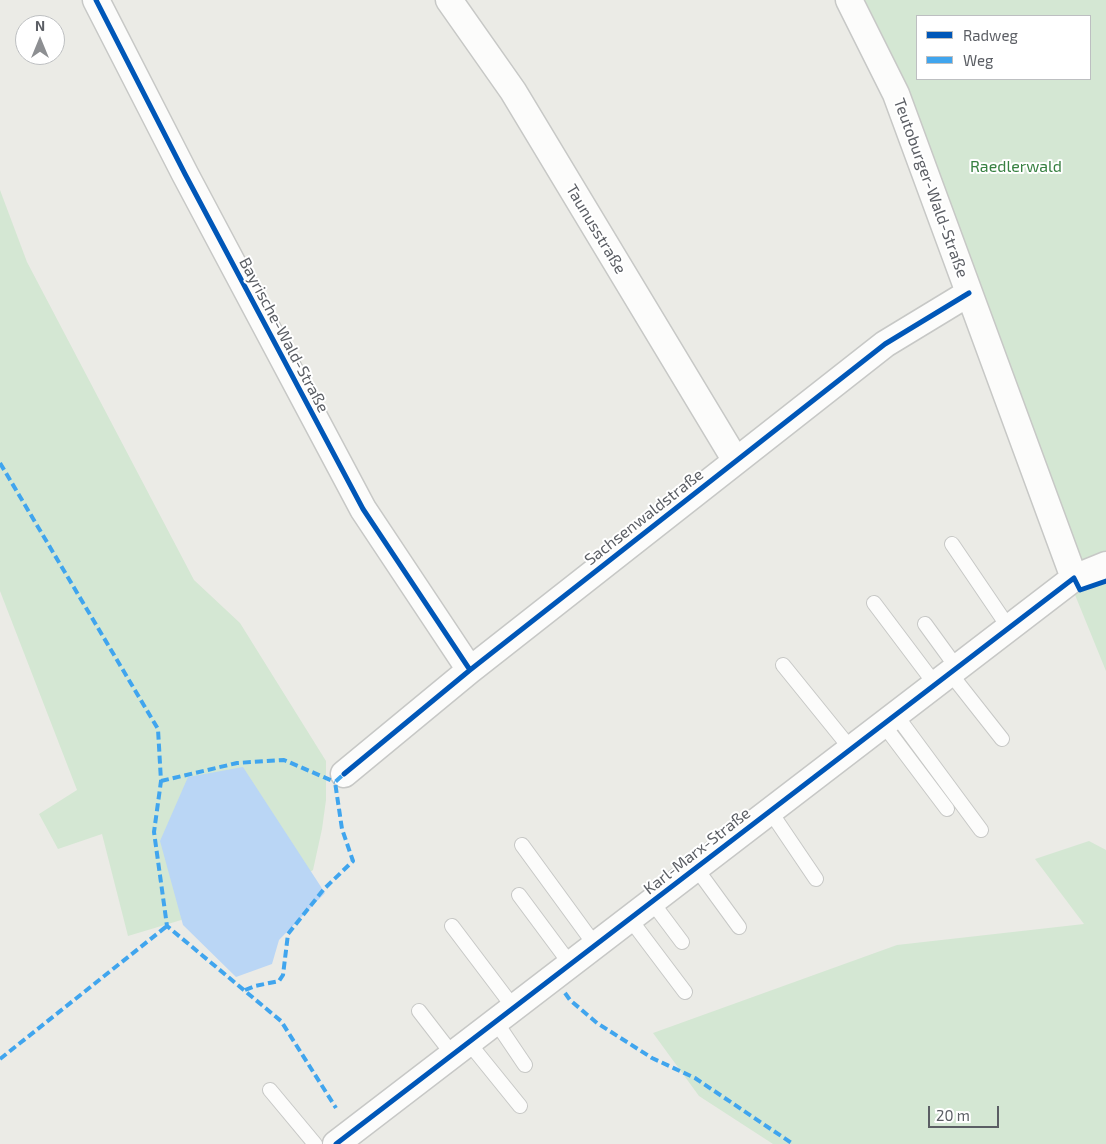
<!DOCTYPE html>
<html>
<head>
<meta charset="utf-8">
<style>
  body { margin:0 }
  #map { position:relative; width:1106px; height:1144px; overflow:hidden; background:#ebebe6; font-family:"Exo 2",sans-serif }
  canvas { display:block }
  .legend { position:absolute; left:916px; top:15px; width:175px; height:65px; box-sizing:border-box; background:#fff; border:1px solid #bdbfc1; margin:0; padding:6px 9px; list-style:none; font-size:15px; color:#5b5e64 }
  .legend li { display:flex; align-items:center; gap:10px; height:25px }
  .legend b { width:25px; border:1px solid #bdbfc1 }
  .north { position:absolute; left:15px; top:15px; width:50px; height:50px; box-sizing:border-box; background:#fff; border:1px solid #bdbfc1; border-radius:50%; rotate:0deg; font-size:14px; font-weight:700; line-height:20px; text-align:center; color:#5b5e64 }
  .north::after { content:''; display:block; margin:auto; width:18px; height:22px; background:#8d8f92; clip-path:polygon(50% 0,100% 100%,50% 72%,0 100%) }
  .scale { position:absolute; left:928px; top:1106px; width:71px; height:22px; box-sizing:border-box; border:2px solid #5b5e64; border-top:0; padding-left:6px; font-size:15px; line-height:18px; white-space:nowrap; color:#5b5e64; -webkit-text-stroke:4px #fff; paint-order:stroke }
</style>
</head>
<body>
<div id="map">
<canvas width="1106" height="1144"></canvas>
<ul class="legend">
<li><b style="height:6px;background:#0057b8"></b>Radweg</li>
<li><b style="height:6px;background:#40a5ee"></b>Weg</li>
</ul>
<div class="north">N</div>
<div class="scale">20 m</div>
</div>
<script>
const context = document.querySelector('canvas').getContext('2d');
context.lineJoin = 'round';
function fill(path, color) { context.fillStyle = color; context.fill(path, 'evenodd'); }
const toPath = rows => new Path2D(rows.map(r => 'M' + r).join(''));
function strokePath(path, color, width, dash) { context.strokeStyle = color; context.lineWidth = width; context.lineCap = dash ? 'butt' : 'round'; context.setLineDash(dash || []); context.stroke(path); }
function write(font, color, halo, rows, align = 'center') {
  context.font = font + ' "Exo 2",sans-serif'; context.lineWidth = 4; context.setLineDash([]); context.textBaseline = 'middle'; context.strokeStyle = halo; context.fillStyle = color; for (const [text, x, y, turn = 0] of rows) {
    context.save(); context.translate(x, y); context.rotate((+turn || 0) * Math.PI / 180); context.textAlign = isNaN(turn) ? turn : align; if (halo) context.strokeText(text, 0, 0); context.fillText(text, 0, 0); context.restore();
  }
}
fill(toPath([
  [860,0,1106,0,1106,671,1071,585],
  [917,16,1090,16,1090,79,917,79],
  [0,190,27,262,194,580,240,623,326,761,326,800,322,829,313,870,291,887,128,936,102,834,58,849,39,814,77,790,0,591],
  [1089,841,1106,850,1106,1144,773,1144,699,1096,653,1033,897,945,1084,924,1035,859]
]), '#d4e7d3');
fill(toPath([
  [243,767,325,893,279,940,272,964,236,977,183,925,160,841,188,777]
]), '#bad6f5');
const lane = toPath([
  [952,544,1009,628],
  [874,603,935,684],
  [925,624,957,668],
  [783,665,851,749],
  [950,673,1002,739],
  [896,715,981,830],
  [883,724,947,809],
  [770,811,816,879],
  [522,845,595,945],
  [696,868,739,927],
  [519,895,571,965],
  [652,902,682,942],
  [630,919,685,992],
  [452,926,514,1008],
  [419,1011,453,1055],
  [496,1022,525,1065],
  [469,1043,520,1106],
  [270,1090,315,1144]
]);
const street = toPath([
  [96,0,185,174,363,509,470,670],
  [449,0,513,91,736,461],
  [849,0,896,94,1074,578],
  [344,774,470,670,885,344,969,293],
  [336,1144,1074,578,1106,565]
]);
strokePath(lane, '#c7c8c6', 16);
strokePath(street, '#c7c8c6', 29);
strokePath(lane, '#fcfcfb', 14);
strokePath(street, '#fcfcfb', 26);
strokePath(toPath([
  [0,463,158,729,161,781,154,832,167,926,281,1021,336,1108],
  [161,781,237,763,284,760,335,782],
  [245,990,255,986,279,981,283,975,288,934,324,889,353,861,342,829,335,782,344,774],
  [565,993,570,1000,597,1023,652,1058,695,1078,793,1144],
  [0,1059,167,926]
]), '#40a5ee', 4, [8, 4]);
strokePath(toPath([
  [96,0,185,174,363,509,470,670],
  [344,774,470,670,885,344,969,293],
  [336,1144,1074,578,1080,590,1106,581]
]), '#0057b8', 5);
write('16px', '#378041', '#fff', [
  ["Raedlerwald",1016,167]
]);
write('16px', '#5b5e64', '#fff', [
  ["Teutoburger-Wald-Straße",931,188,70],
  ["Taunusstraße",596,229,59],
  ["Bayrische-Wald-Straße",284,335,62],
  ["Sachsenwaldstraße",644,517,-38],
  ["Karl-Marx-Straße",697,851,-38]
]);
</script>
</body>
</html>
